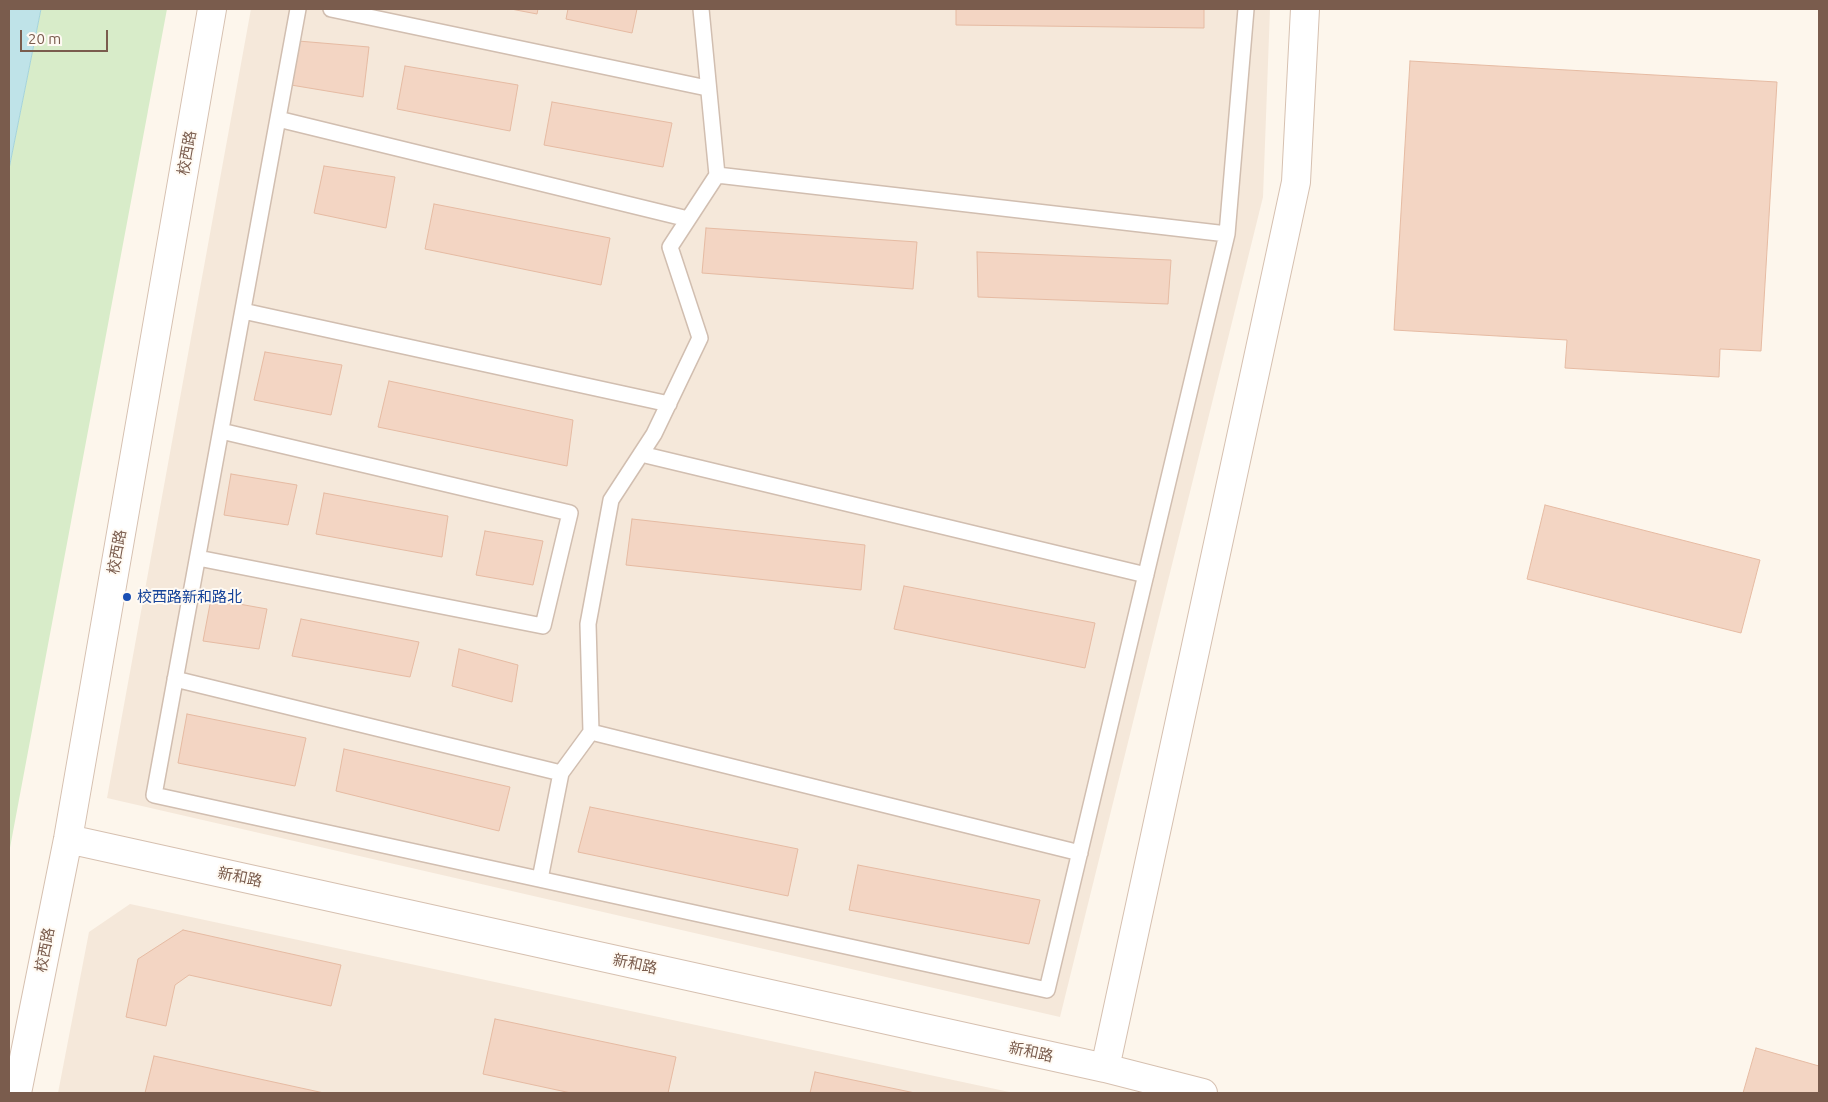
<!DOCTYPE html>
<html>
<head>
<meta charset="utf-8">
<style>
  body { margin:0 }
  #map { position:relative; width:1828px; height:1102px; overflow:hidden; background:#fdf6ec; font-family:Ubuntu,sans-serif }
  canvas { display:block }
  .frame { position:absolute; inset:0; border:10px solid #7a5c4d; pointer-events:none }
  .scale { position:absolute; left:20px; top:30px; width:88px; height:22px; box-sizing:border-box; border:2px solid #7a5c4d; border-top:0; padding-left:6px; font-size:15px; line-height:18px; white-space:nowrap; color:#7a5c4d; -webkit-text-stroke:4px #fffaf3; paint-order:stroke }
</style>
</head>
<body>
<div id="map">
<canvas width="1828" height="1102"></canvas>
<div class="frame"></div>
<div class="scale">20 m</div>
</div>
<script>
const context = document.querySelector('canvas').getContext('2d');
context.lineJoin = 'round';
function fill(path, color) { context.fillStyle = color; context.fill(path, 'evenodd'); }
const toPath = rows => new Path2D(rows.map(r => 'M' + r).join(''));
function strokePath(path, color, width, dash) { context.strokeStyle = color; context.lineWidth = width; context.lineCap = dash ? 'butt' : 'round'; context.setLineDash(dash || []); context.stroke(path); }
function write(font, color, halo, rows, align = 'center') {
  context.font = font + ' Ubuntu,"Noto Sans SC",sans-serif'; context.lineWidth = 4; context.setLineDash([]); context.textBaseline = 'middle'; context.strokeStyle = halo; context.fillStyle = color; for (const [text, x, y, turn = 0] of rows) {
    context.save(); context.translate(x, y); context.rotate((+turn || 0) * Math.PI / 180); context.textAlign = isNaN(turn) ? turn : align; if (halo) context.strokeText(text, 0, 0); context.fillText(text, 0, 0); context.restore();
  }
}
fill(toPath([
  [251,9,1270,9,1263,197,1060,1017,107,798],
  [130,904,1014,1093,58,1093,89,932]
]), '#f5e8da');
fill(toPath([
  [41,9,167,9,9,853,9,169]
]), '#d8ecc9');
const water = toPath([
  [9,9,41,9,9,169,9,9]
]);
fill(water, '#bfe3e8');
strokePath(water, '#a5d3da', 1);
const building = toPath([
  [511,9,538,9,537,14,511,9],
  [568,9,637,9,632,33,566,19,568,9],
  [956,9,1204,9,1204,28,956,25,956,9],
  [298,41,369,47,363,97,291,85,298,41],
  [1410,61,1777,82,1761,351,1720,349,1719,377,1565,368,1567,340,1394,330,1410,61],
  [405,66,518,85,510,131,397,109,405,66],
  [552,102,672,123,663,167,544,145,552,102],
  [324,166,395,177,386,228,314,213,324,166],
  [434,204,610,238,601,285,425,249,434,204],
  [706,228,917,242,913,289,702,273,706,228],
  [977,252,1171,260,1168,304,978,297,977,252],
  [265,352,342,365,331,415,254,400,265,352],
  [389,381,573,420,567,466,378,427,389,381],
  [231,474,297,485,288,525,224,515,231,474],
  [324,493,448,516,442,557,316,534,324,493],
  [1545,505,1760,560,1741,633,1527,579,1545,505],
  [632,519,865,545,861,590,626,565,632,519],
  [485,531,543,541,533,585,476,575,485,531],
  [904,586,1095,623,1085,668,894,629,904,586],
  [211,599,267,609,259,649,203,641,211,599],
  [301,619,419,642,410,677,292,656,301,619],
  [459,649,518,665,512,702,452,686,459,649],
  [187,714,306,738,295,786,178,763,187,714],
  [344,749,510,787,499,831,336,791,344,749],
  [590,807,798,849,788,896,578,852,590,807],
  [858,865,1040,900,1029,944,849,910,858,865],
  [183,930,341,965,331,1006,189,975,175,985,166,1026,126,1017,138,959,183,930],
  [495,1019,676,1057,668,1093,571,1093,483,1074,495,1019],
  [1756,1048,1819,1066,1819,1093,1743,1093,1756,1048],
  [154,1056,324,1093,145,1093,154,1056],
  [815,1072,915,1093,810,1093,815,1072]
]);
fill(building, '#f3d5c3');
strokePath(building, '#e6bba3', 1);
const lane = toPath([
  [298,9,154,795,1047,990,1227,234,1246,9],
  [331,9,707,88],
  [278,119,688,219],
  [717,175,1227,234],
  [243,311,669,404],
  [641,454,1146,575],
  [198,558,543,626,570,513,221,431],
  [175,679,561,773],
  [591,732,1080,853],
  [540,879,561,773,591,732,588,624,611,500,654,434,700,338,670,247,717,175,701,9]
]);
const secondary = toPath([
  [68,839,1105,1068,1203,1093],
  [1105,1068,1296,182,1305,9],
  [17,1093,68,839,212,9]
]);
strokePath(lane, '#d1beb0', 18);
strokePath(secondary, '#d6c0b0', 30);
strokePath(lane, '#fff', 15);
strokePath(secondary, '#fff', 28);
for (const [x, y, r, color] of [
  [127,597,5,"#1a4fb4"]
]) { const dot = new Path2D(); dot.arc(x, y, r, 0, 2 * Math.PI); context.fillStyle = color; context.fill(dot); strokePath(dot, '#fffaf3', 2); }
write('15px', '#7a5c4d', '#fffaf3', [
  ["校西路",187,153,-80],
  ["校西路",117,552,-80],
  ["新和路",240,877,12],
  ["校西路",45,950,-79],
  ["新和路",635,964,12],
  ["新和路",1031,1052,12]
]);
write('15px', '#164399', '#fffaf3', [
  ["校西路新和路北",137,597]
], 'left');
</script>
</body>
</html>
